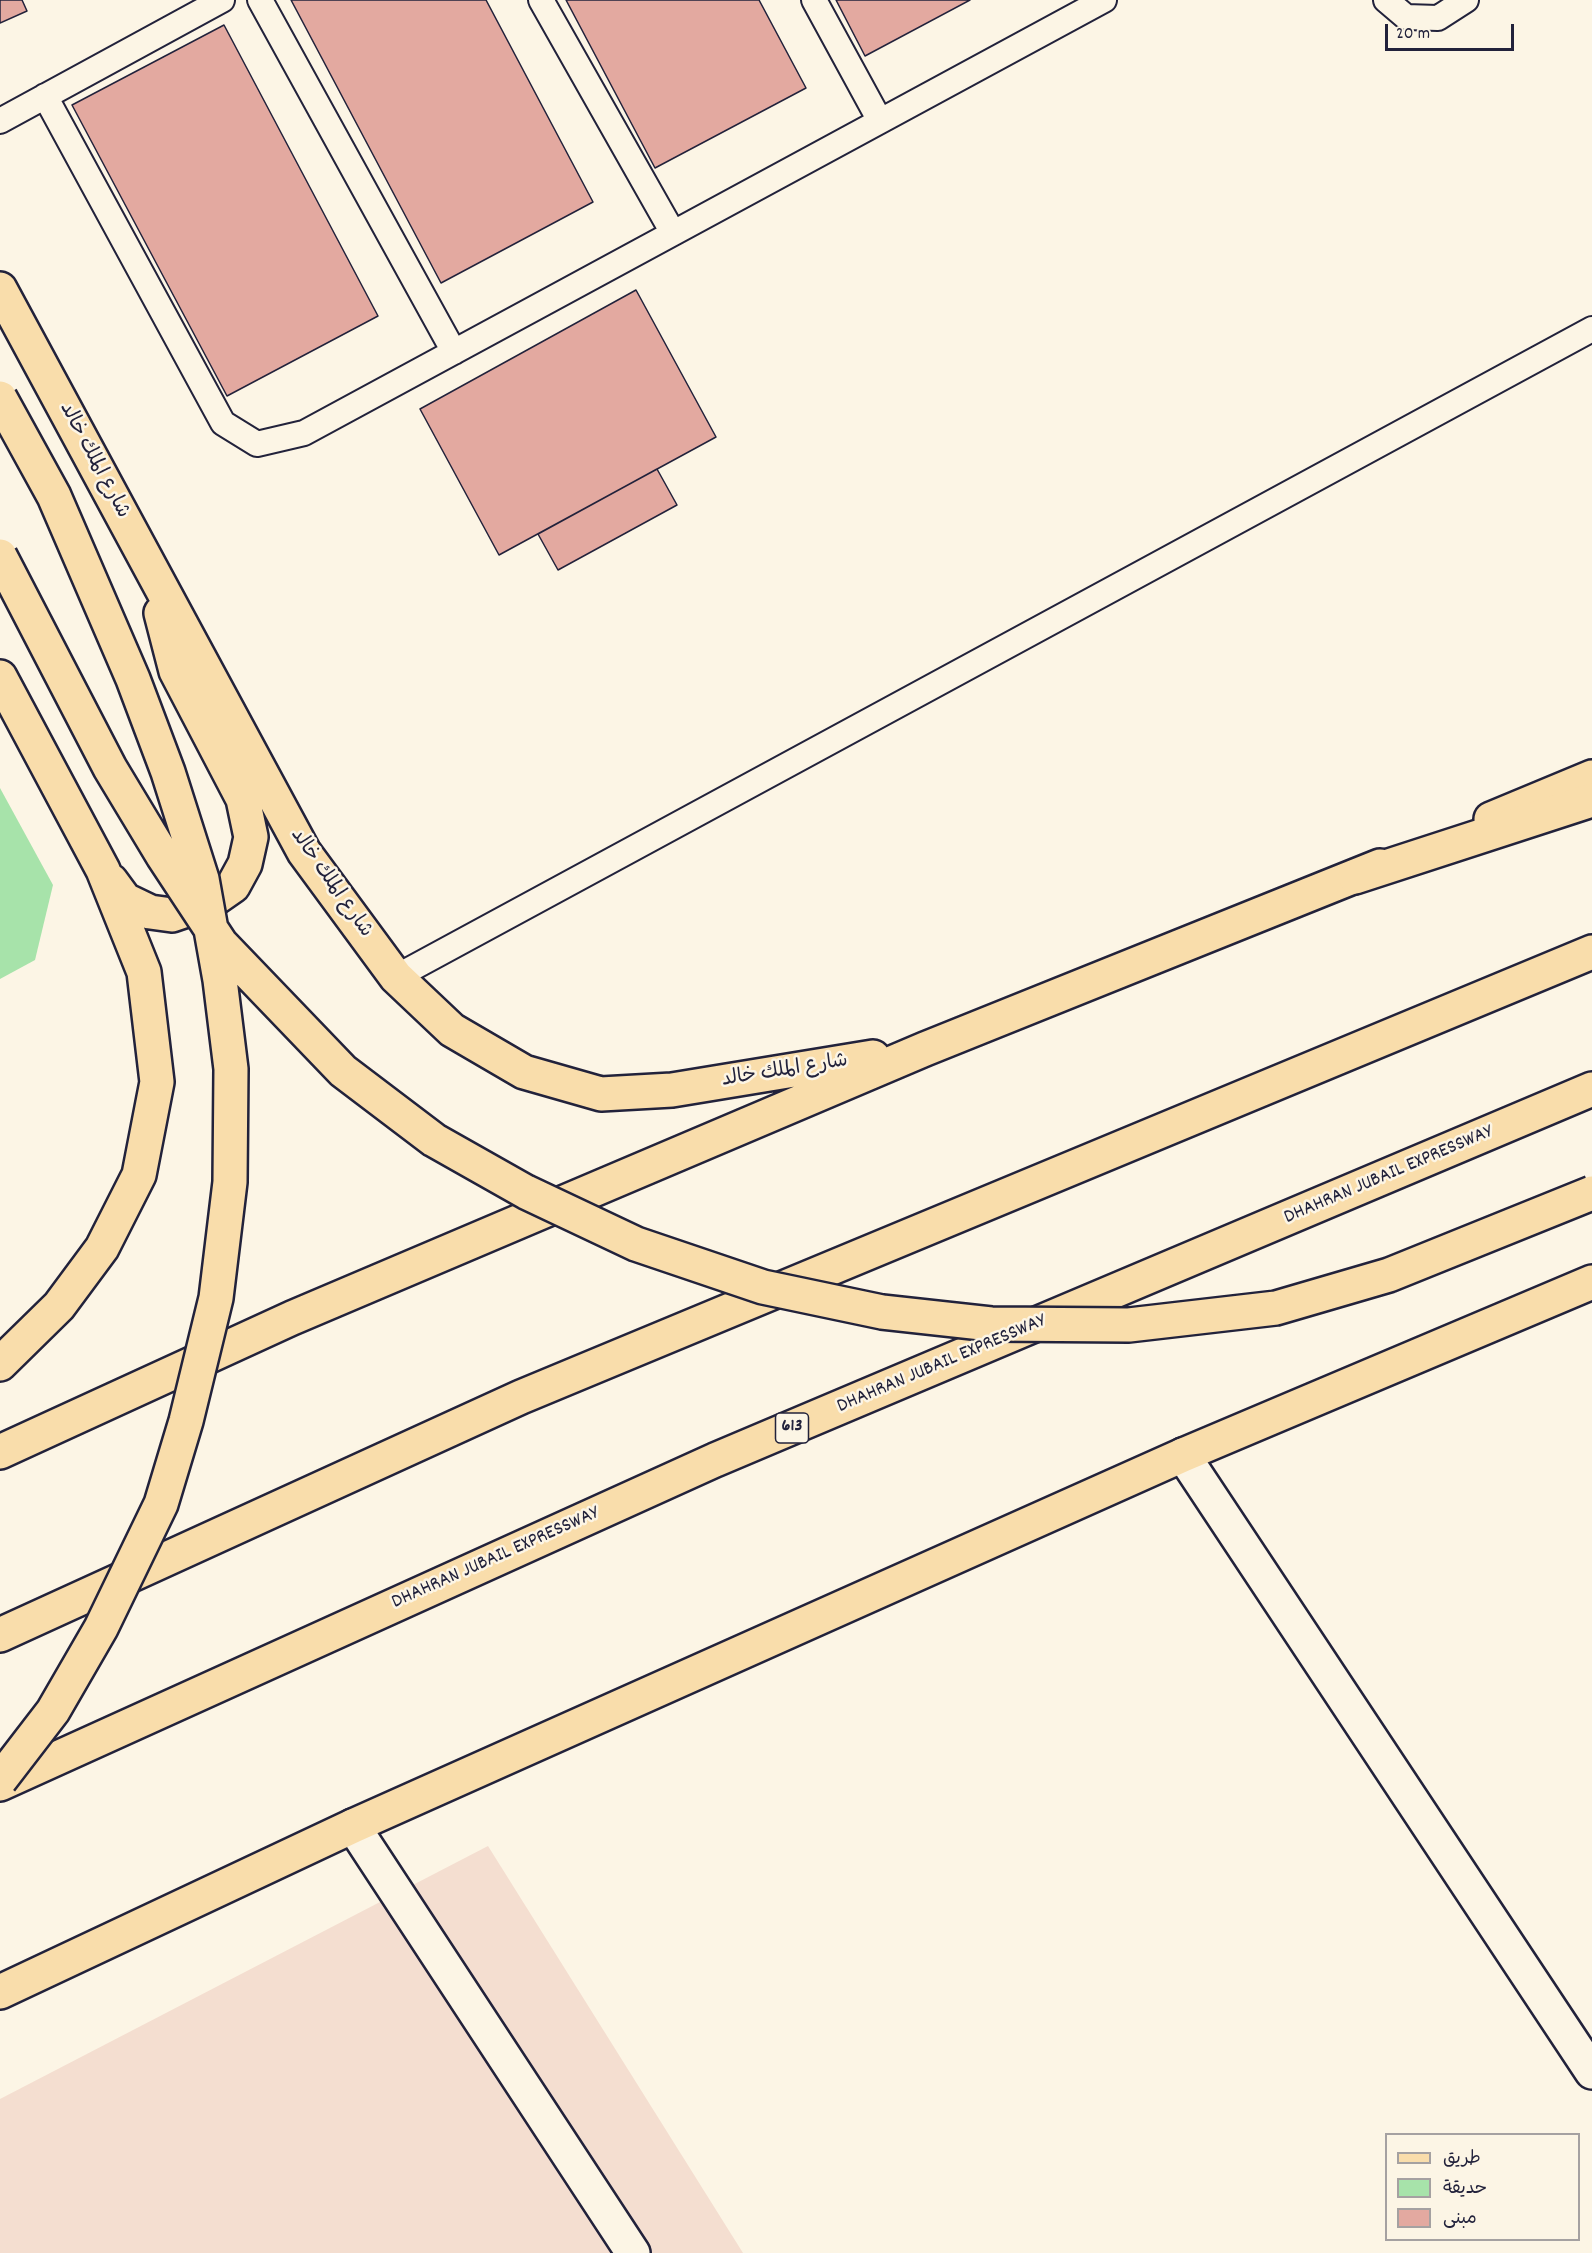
<!DOCTYPE html>
<html>
<head>
<meta charset="utf-8">
<style>
  body { margin:0 }
  #map { position:relative; width:1592px; height:2253px; overflow:hidden; background:#fcf5e5; font-family:Dekko,"Playpen Sans Arabic",sans-serif }
  canvas { display:block }
  .legend { position:absolute; left:1385px; top:2133px; width:195px; height:108px; box-sizing:border-box; background:#fcf5e5; border:2px solid #a5a1a1; margin:0; padding:8px 10px; list-style:none; font-size:18px; color:#22223b }
  .legend li { display:flex; align-items:center; gap:12px; height:30px }
  .legend b { width:30px; border:2px solid #a5a1a1 }
  .scale { position:absolute; left:1385px; top:24px; width:129px; height:27px; box-sizing:border-box; border:3px solid #22223b; border-top:0; padding-left:8px; font-size:18px; line-height:21px; white-space:nowrap; color:#22223b; -webkit-text-stroke:4px #fcf5e5; paint-order:stroke }
</style>
</head>
<body>
<div id="map">
<canvas width="1592" height="2253"></canvas>
<ul class="legend">
<li><b style="height:8px;background:#f9ddab"></b>طريق</li>
<li><b style="height:16px;background:#a7e3aa"></b>حديقة</li>
<li><b style="height:16px;background:#e3a9a0"></b>مبنى</li>
</ul>
<div class="scale">20 m</div>
</div>
<script>
const context = document.querySelector('canvas').getContext('2d');
context.lineJoin = 'round';
function fill(path, color) { context.fillStyle = color; context.fill(path, 'evenodd'); }
const toPath = rows => new Path2D(rows.map(r => 'M' + r).join(''));
function strokePath(path, color, width, dash) { context.strokeStyle = color; context.lineWidth = width; context.lineCap = dash ? 'butt' : 'round'; context.setLineDash(dash || []); context.stroke(path); }
function write(font, color, halo, rows, align = 'center') {
  context.font = font + ' Dekko,"Playpen Sans Arabic",sans-serif'; context.lineWidth = 5; context.setLineDash([]); context.textBaseline = 'middle'; context.strokeStyle = halo; context.fillStyle = color; for (const [text, x, y, turn = 0] of rows) {
    context.save(); context.translate(x, y); context.rotate((+turn || 0) * Math.PI / 180); context.textAlign = isNaN(turn) ? turn : align; if (halo) context.strokeText(text, 0, 0); context.fillText(text, 0, 0); context.restore();
  }
}
fill(toPath([
  [488,1846,743,2253,0,2253,0,2099]
]), '#f4ded0');
fill(toPath([
  [0,788,53,885,35,960,0,979]
]), '#a7e3aa');
const building = toPath([
  [0,0,22,0,27,11,0,23,0,0],
  [291,0,486,0,593,202,441,283,291,0],
  [566,0,759,0,806,88,655,168,566,0],
  [836,0,970,0,865,56,836,0],
  [224,25,378,316,227,396,72,105,224,25],
  [636,290,716,437,499,555,420,409,636,290],
  [657,469,677,505,558,570,538,534,657,469]
]);
fill(building, '#e3a9a0');
strokePath(building, '#22223b', 1.5);
const lane = toPath([
  [260,0,454,352],
  [541,0,673,233],
  [814,0,880,121],
  [1386,0,1406,17,1438,18,1466,0],
  [45,96,223,423,257,444,304,433,1104,0],
  [0,121,222,0],
  [396,977,1592,329]
]);
const street = toPath([
  [1183,1455,1592,2072],
  [353,1826,633,2253]
]);
const primary = toPath([
  [0,289,304,852,396,977,452,1030,524,1072,601,1094,672,1090,873,1057],
  [0,677,103,870,144,972,157,1082,139,1175,102,1248,59,1306,0,1364],
  [1491,819,1592,777],
  [111,881,125,900,150,912,172,915,210,902,233,886,245,864,251,837,243,799,176,671,161,613],
  [0,1452,292,1318,925,1049,1380,866],
  [0,1992,353,1826,1183,1455,1592,1282]
]);
const highway = toPath([
  [1355,877,1592,800],
  [0,1635,521,1397,1592,952],
  [0,1784,715,1460,1592,1089]
]);
strokePath(lane, '#22223b', 28);
strokePath(street, '#22223b', 38);
strokePath(primary, '#22223b', 38);
strokePath(highway, '#22223b', 38);
strokePath(lane, '#fcf5e5', 24);
strokePath(street, '#fcf5e5', 33);
strokePath(primary, '#f9ddab', 33);
strokePath(highway, '#f9ddab', 33);
const primaryBridge = toPath([
  [0,398,54,496,133,679,168,772,202,879,220,980,231,1069,230,1182,216,1298,186,1421,161,1504,101,1628,53,1711,0,1780],
  [0,556,110,768,163,856,221,944,343,1071,434,1140,526,1192,636,1244,763,1287,882,1312,991,1324,1129,1325,1276,1308,1389,1275,1592,1193]
]);
strokePath(primaryBridge, '#22223b', 38, []);
strokePath(primaryBridge, '#f9ddab', 33);
for (const [x, y, w] of [
  [792,1428,33]
]) { const box = new Path2D(); box.roundRect(x - w / 2, y - 15, w, 30, 4.5); context.fillStyle = '#fcf5e5'; context.fill(box); strokePath(box, '#22223b', 1.5); }
write('bold 18px', '#22223b', null, [
  ["613",792,1428]
]);
write('20px', '#22223b', '#fcf5e5', [
  ["شارع الملك خالد",93,461,62],
  ["شارع الملك خالد",330,884,55],
  ["شارع الملك خالد",785,1072,-9],
  ["DHAHRAN JUBAIL EXPRESSWAY",1389,1176,-23],
  ["DHAHRAN JUBAIL EXPRESSWAY",942,1365,-23],
  ["DHAHRAN JUBAIL EXPRESSWAY",496,1559,-24]
]);
</script>
</body>
</html>
